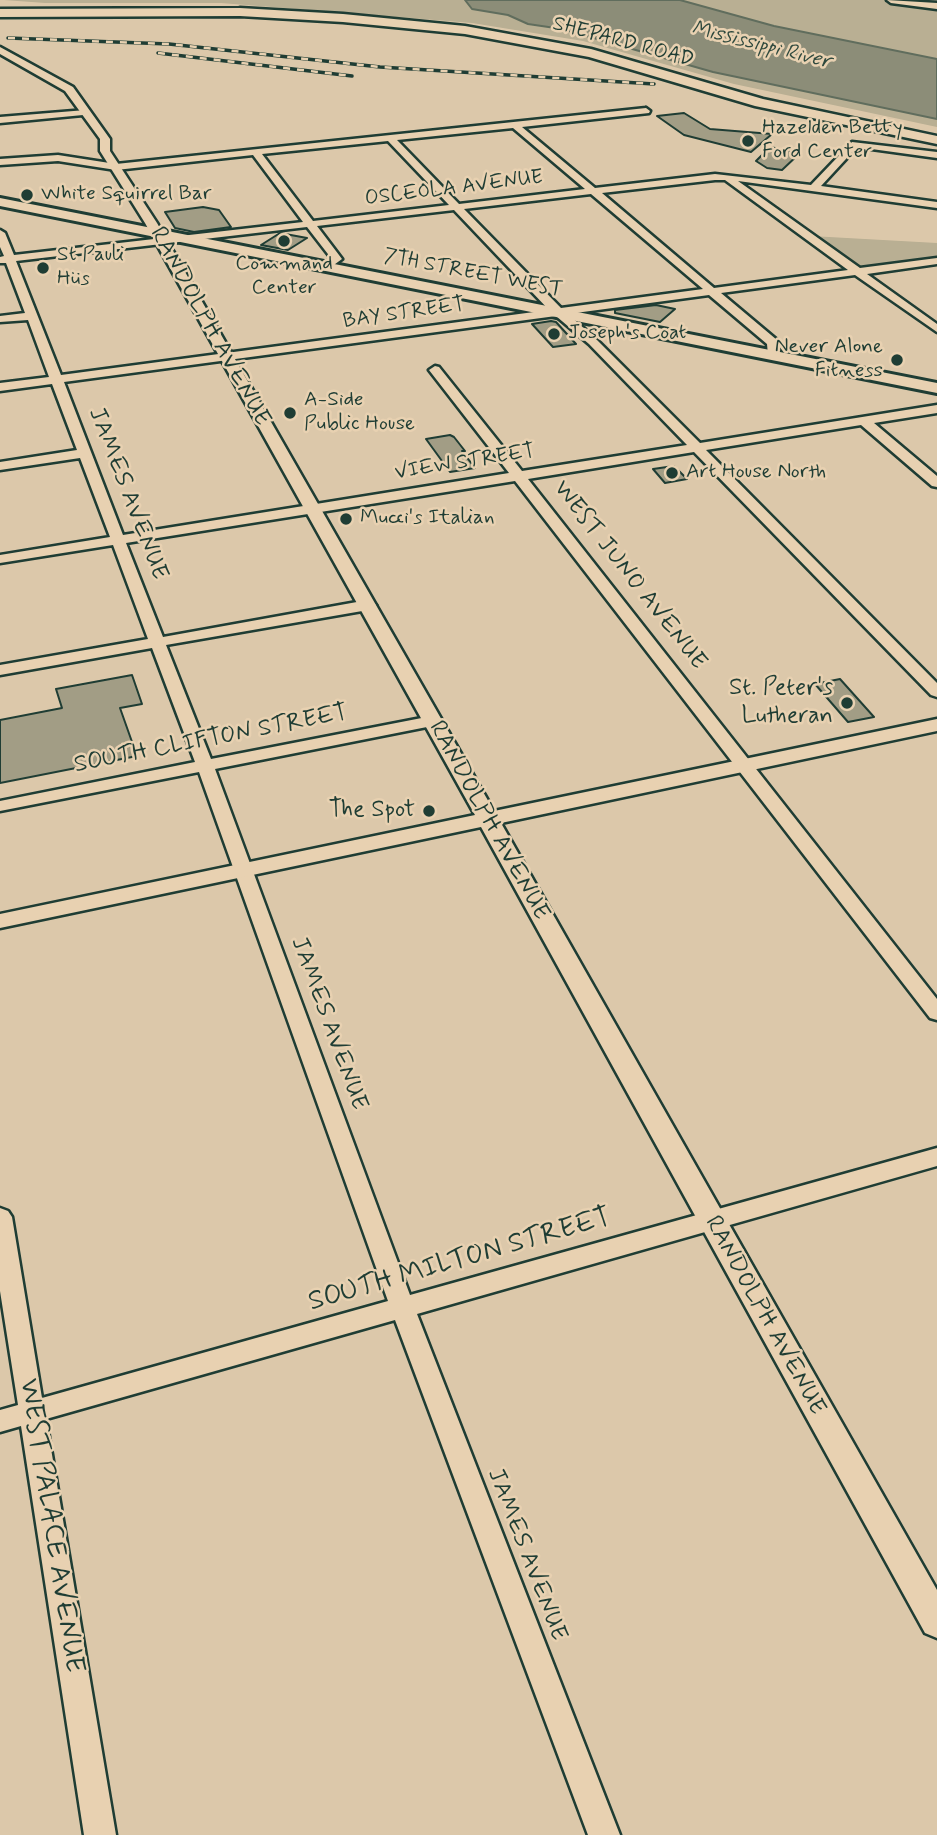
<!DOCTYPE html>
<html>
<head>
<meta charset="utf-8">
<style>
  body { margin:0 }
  canvas { display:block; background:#dcc8aa }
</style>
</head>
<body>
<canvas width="937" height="1835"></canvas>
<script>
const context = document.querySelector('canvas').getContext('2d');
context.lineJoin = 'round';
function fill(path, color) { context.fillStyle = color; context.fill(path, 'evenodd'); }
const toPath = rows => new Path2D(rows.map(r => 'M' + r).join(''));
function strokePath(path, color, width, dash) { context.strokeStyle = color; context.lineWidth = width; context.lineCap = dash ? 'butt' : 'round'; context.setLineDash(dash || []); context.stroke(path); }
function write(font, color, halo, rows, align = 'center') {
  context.font = font + ' Mynerve,sans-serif'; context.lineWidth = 5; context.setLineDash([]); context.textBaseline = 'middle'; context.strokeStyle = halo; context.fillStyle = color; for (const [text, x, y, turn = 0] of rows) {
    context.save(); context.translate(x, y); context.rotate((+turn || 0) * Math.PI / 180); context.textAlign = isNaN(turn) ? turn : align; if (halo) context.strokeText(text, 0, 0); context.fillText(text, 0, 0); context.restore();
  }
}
fill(toPath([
  [4,0,465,0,472,9,508,15,528,24,562,29,713,72,937,119,937,127,734,84,583,41,472,23,221,3,45,3],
  [680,0,937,0,937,59,774,26],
  [811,236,937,243,937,259,861,267]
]), '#b9af93');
const water = toPath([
  [465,0,680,0,774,26,937,59,937,119,713,72,562,29,528,24,508,15,472,9,465,0]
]);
fill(water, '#8c8d78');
strokePath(water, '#606d5d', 2);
const building = toPath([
  [684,113,710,129,772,134,751,152,684,135,657,116,684,113],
  [770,147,800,153,782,170,767,168,756,161,770,147],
  [203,207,219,210,231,227,194,232,175,228,165,212,203,207],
  [280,233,307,238,288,250,261,245,280,233],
  [656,305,675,309,660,322,615,313,615,310,656,305],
  [551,321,556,322,576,344,553,347,532,324,551,321],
  [450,435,454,437,465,451,462,451,475,468,450,472,426,439,450,435],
  [674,466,687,479,665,483,653,469,674,466],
  [132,675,142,704,120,708,137,756,0,783,0,720,62,708,56,689,132,675],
  [840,679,874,717,848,722,815,684,840,679]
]);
fill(building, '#a29d85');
strokePath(building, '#1f3d34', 2);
const minor = toPath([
  [646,108,650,111,649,113,522,127,595,188,715,174,811,185,852,142,937,152,937,158,857,147,821,186,937,202,937,208,738,181,860,268,937,258,937,264,867,274,937,324,937,332,855,275,721,293,777,340,780,355,774,359,768,355,767,344,709,295,568,314,597,340,700,443,937,405,937,413,874,423,937,476,937,487,932,486,861,425,706,450,937,683,937,697,931,695,694,452,528,479,937,999,937,1020,930,1018,515,481,126,543,163,637,368,600,376,605,368,610,166,645,211,759,432,716,440,721,432,726,215,769,410,1295,937,1148,937,1166,417,1314,620,1835,588,1835,395,1320,46,1419,116,1835,84,1835,21,1426,0,1432,0,1410,18,1405,0,1291,0,1208,8,1211,12,1217,42,1398,388,1301,199,772,0,811,0,801,195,762,152,648,0,675,0,665,148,639,113,545,0,563,0,555,110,537,80,458,0,470,0,462,77,450,52,384,0,391,0,383,49,377,28,320,0,322,0,316,25,313,6,263,0,263,0,257,4,256,0,247,0,230,5,233,14,255,303,222,253,155,116,170,58,161,0,165,0,159,58,155,116,164,646,108],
  [513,128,585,189,459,204,397,140,513,128],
  [388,141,449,205,313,221,262,154,388,141],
  [715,180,725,180,848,270,714,288,602,193,715,180],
  [591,194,703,289,561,308,464,209,591,194],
  [454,210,549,310,61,375,16,261,307,227,331,258,322,267,327,270,342,259,317,226,454,210],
  [556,316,589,344,687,445,522,471,439,367,435,366,429,370,509,473,123,535,64,382,556,316],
  [86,110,86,114,83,115,0,123,0,117,86,110]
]);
const tertiary = toPath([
  [887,0,937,3,937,9,891,3,887,0],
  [0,47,73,87,110,139,110,151,157,223,494,811,937,719,937,731,501,823,937,1590,937,1638,925,1633,481,827,0,928,0,914,475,815,145,223,100,151,100,139,65,91,0,54,0,47]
]);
const secondary = toPath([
  [0,198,937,383,937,393,0,206,0,198]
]);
const trunk = toPath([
  [240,8,343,14,465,26,591,49,763,99,937,136,937,144,755,106,589,57,465,34,343,22,240,16,0,17,0,9,240,8]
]);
strokePath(minor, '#1f3d34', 5);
strokePath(tertiary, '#1f3d34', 5);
strokePath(secondary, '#1f3d34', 6);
strokePath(trunk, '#1f3d34', 5);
fill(minor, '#e8d1b1');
fill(tertiary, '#e8d1b1');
fill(secondary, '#e8d1b1');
fill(trunk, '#e8d1b1');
const rail = toPath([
  [8,38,169,44,380,67,654,84],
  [158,53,352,76]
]);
strokePath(rail, '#1f3d34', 3.5);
strokePath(rail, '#e8d1b1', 2.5, [7]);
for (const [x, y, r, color] of [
  [748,141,7,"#1f3d34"],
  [27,195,7,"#1f3d34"],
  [284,241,7,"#1f3d34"],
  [43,268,7,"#1f3d34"],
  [554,334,7,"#1f3d34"],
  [897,360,7,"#1f3d34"],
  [290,413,7,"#1f3d34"],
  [672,473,7,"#1f3d34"],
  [346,519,7,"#1f3d34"],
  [847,703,7,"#1f3d34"],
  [429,811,7,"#1f3d34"]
]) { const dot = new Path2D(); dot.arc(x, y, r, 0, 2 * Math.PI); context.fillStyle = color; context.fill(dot); strokePath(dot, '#e8d1b1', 2.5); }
write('21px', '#1f3d34', '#e8d1b1', [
  ["SHEPARD ROAD",623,43,15],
  ["OSCEOLA AVENUE",454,189,-7],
  ["7TH STREET WEST",473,274,11],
  ["BAY STREET",404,314,-8],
  ["VIEW STREET",465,463,-9]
]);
write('italic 21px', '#2f493e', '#e8d1b1', [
  ["Mississippi River",761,46,14]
]);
write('21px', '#1f3d34', '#e8d1b1', [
  ["Hazelden Betty",762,129],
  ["Ford Center",762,153],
  ["White Squirrel Bar",41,195],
  ["St Pauli",57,256],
  ["Hüs",57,280],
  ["Command",284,265,"center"],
  ["Center",284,289,"center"],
  ["Joseph's Coat",568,334],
  ["Never Alone",883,348,"right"],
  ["Fitness",883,372,"right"],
  ["A-Side",304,401],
  ["Public House",304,425],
  ["Art House North",686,473],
  ["Mucci's Italian",360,519]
], 'left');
write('24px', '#1f3d34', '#e8d1b1', [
  ["RANDOLPH AVENUE",209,327,61],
  ["JAMES AVENUE",127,494,69],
  ["WEST JUNO AVENUE",629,576,52],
  ["SOUTH CLIFTON STREET",211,740,-11],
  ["RANDOLPH AVENUE",488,821,61],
  ["JAMES AVENUE",328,1024,70],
  ["RANDOLPH AVENUE",764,1316,61],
  ["JAMES AVENUE",526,1555,69]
]);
write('24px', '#1f3d34', '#e8d1b1', [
  ["St. Peter's",833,689],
  ["Lutheran",833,717],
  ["The Spot",415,811]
], 'right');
write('28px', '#1f3d34', '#e8d1b1', [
  ["SOUTH MILTON STREET",460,1261,-16],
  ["WEST PALACE AVENUE",50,1526,81]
]);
</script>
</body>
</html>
